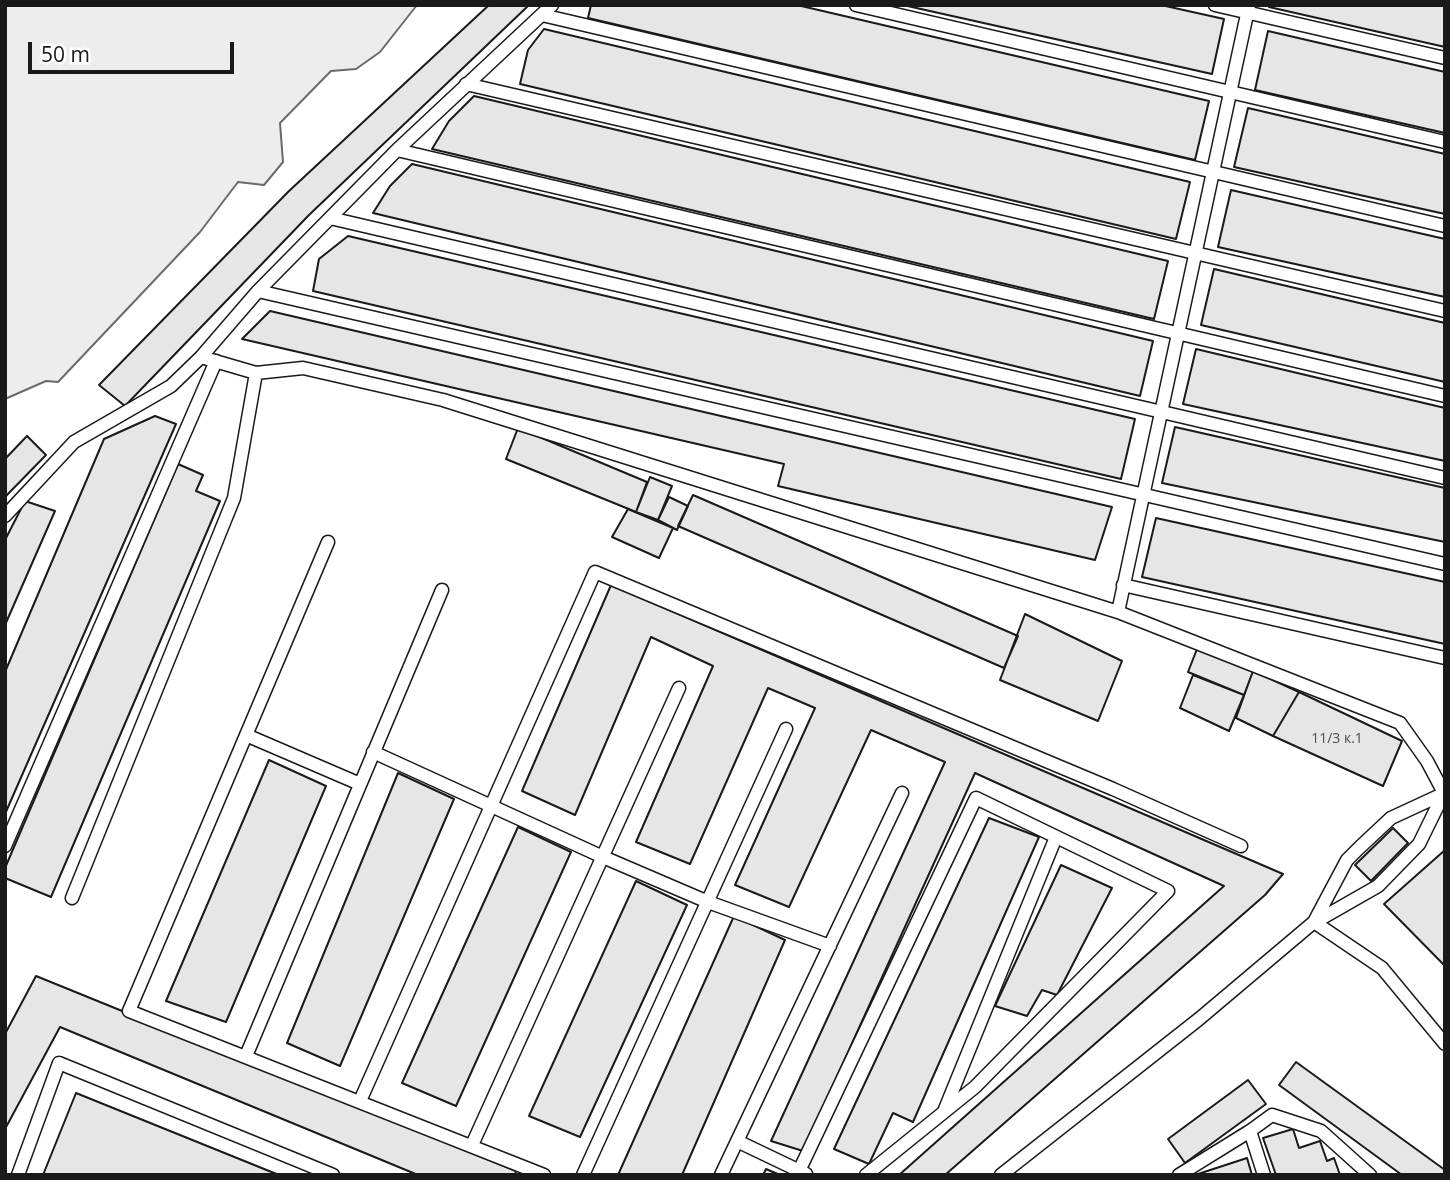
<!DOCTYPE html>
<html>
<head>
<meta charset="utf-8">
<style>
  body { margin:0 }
  #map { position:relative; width:1450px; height:1180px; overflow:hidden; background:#fff; font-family:"Open Sans",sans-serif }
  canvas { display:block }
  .frame { position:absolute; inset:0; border:7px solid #1a1a1a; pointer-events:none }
  .scale { position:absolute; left:28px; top:42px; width:206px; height:32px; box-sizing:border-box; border:4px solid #1a1a1a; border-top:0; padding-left:9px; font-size:21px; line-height:24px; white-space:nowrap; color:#1a1a1a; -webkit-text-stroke:5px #fff; paint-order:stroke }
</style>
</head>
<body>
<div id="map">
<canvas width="1450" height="1180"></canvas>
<div class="frame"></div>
<div class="scale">50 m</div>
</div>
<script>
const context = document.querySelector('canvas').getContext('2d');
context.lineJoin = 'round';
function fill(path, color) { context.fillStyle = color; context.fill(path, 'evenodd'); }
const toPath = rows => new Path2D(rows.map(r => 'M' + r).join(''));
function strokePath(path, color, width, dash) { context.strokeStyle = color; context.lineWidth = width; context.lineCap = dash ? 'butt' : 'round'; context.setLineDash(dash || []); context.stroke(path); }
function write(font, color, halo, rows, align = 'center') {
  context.font = font + ' "Open Sans",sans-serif'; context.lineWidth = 5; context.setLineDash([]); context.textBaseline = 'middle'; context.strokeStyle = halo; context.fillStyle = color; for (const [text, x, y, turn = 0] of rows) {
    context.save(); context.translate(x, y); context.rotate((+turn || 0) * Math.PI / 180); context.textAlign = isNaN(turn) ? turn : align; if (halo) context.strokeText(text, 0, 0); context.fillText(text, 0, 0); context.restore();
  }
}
const built = toPath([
  [5,5,417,5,380,52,356,69,331,71,280,123,283,162,264,185,238,182,200,232,58,382,46,381,5,399,5,5]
]);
fill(built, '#ededed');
strokePath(built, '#6a6a6a', 2);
const building = toPath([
  [489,5,529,5,309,215,125,406,99,385,289,191,489,5],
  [591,5,797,5,1209,101,1195,160,588,18,591,5],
  [903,5,1161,5,1224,19,1212,74,903,5],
  [1270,5,1445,5,1445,47,1269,7,1270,5],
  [544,29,1190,182,1176,239,520,84,528,50,544,29],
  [1268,31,1445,72,1445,133,1255,90,1268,31],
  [474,96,1168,261,1154,319,432,149,449,121,474,96],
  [1248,108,1445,154,1445,214,1234,167,1248,108],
  [412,164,1153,341,1140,396,373,213,390,186,412,164],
  [1231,190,1445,239,1445,297,1218,247,1231,190],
  [348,236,1135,419,1121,479,313,291,319,259,348,236],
  [1214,269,1445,323,1445,382,1201,325,1214,269],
  [270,311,1112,507,1095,560,778,486,784,464,242,339,270,311],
  [1196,349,1445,408,1445,461,1183,404,1196,349],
  [155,416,176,424,5,814,5,672,104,439,155,416],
  [1175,427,1445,488,1445,542,1162,483,1175,427],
  [518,428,647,482,636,512,506,459,518,428],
  [27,436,46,455,5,497,5,459,27,436],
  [178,464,203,475,196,491,220,501,51,897,5,878,5,868,178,464],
  [650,477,672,486,658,520,636,512,650,477],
  [693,495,1018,636,1004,668,678,526,693,495],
  [669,497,688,506,677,530,658,520,669,497],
  [25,501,55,511,5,625,5,540,25,501],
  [628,509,673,528,659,558,612,537,628,509],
  [1156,518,1445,582,1445,644,1142,577,1156,518],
  [611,585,1283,874,1265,895,945,1175,899,1175,1224,886,975,773,803,1151,771,1141,945,762,871,730,789,907,735,885,815,708,768,688,690,864,636,842,713,666,651,637,575,815,522,791,611,585],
  [1025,614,1122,661,1098,721,1000,680,1025,614],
  [1197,649,1253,671,1244,695,1188,672,1197,649],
  [1253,671,1299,692,1273,736,1236,718,1253,671],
  [1193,675,1244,695,1229,731,1180,708,1193,675],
  [1299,692,1402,741,1383,786,1273,736,1299,692],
  [269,760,326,786,226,1022,166,1001,269,760],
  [398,773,454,799,340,1066,287,1043,398,773],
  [989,818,1039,837,913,1122,893,1113,869,1164,834,1149,989,818],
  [518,827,571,852,456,1106,402,1083,518,827],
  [1393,828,1408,843,1371,881,1355,865,1393,828],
  [1445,850,1445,966,1384,904,1445,850],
  [1061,865,1112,888,1057,995,1042,990,1027,1016,995,1006,1061,865],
  [636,881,687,905,580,1137,529,1116,636,881],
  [734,916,785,940,682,1175,618,1175,734,916],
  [36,976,516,1171,515,1175,418,1175,60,1027,5,1129,5,1034,36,976],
  [1296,1062,1445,1170,1445,1175,1402,1175,1279,1085,1296,1062],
  [1248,1080,1266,1104,1185,1163,1168,1139,1248,1080],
  [76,1093,279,1175,43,1175,76,1093],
  [1293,1129,1299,1148,1320,1141,1327,1161,1334,1158,1340,1175,1276,1175,1263,1138,1293,1129],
  [1247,1158,1252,1175,1195,1175,1247,1158],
  [766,1169,780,1175,763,1175,766,1169]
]);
fill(building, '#e6e6e6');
strokePath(building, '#1a1a1a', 2);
const lane = toPath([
  [856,5,1445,142],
  [1215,5,1445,58],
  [1249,5,1118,612,1400,723,1427,761,1444,793],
  [542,15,1445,226],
  [466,84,1445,311],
  [397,150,1445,396],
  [330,218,1445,478],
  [258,291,1445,564],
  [201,357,256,373,303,368,443,400,1118,612],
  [5,516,74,442,171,386,201,357,258,291,397,150,552,5],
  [328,542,129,1011,544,1175],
  [1123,585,1445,658],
  [246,735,360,784],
  [373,752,603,857,708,902,830,946],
  [5,846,216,361],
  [72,898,234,498,256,373],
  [1314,922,1347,860,1359,848,1391,818,1445,793],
  [1315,922,1378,886,1419,844,1444,793],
  [246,1056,442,590],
  [360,1101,595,572,1113,789,1241,846],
  [945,1109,1056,837],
  [1250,1131,1264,1175],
  [737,1141,806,1174],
  [472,1145,679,688],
  [799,1171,976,798,1168,891,975,1087,866,1175],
  [18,1175,59,1063,333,1175],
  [583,1175,786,729],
  [721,1175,902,793],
  [1001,1175,1199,1019,1314,922,1382,968,1445,1044],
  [1179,1175,1250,1131,1272,1115,1321,1131,1370,1175]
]);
strokePath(lane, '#1a1a1a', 15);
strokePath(lane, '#fff', 12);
write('14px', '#4d4d4d', null, [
  ["11/3 к.1",1337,739]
]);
</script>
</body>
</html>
